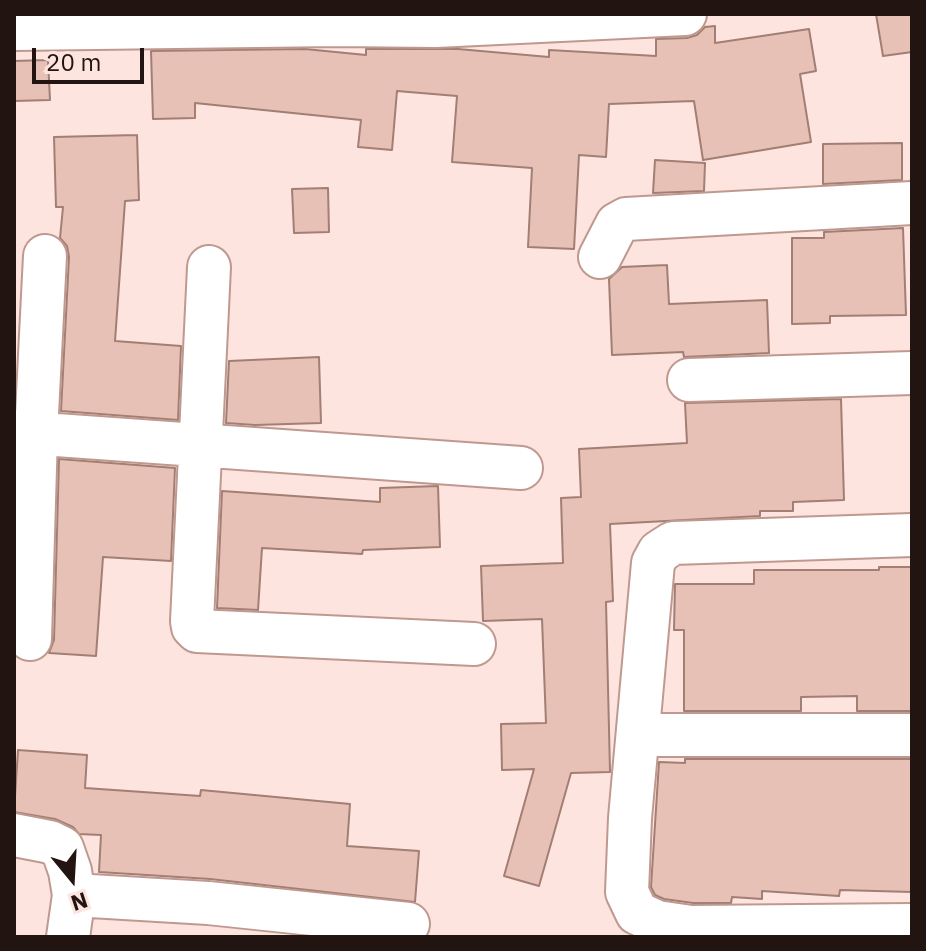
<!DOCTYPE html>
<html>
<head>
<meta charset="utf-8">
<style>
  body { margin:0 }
  #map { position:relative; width:926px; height:951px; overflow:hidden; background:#fde4de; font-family:"IBM Plex Sans",sans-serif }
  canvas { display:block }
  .frame { position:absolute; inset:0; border:16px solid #221411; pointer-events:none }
  .north { position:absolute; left:32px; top:839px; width:80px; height:80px; -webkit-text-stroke:6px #fde4de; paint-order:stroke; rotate:162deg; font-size:22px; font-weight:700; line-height:32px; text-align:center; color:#221411 }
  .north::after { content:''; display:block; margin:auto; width:28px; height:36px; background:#221411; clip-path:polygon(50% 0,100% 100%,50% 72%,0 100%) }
  .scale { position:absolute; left:32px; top:48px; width:112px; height:36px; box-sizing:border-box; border:4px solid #221411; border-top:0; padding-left:10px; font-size:24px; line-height:28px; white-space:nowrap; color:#221411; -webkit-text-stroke:6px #fde4de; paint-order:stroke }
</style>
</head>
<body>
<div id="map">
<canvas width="926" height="951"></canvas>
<div class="frame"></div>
<div class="north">N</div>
<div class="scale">20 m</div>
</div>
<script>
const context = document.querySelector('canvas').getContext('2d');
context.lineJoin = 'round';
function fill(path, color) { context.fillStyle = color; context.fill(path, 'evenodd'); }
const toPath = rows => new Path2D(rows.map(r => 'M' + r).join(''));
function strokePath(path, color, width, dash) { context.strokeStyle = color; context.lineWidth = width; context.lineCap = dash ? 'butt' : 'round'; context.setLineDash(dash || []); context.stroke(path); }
const building = toPath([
  [876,14,912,14,912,52,883,56,876,14],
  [715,26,715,43,809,29,816,71,800,74,811,142,703,160,694,101,609,104,606,157,579,155,574,249,528,247,532,168,452,162,457,96,397,91,392,150,358,147,361,120,195,103,195,118,153,119,151,51,305,49,366,55,366,49,458,49,549,57,549,50,656,56,656,39,687,38,697,35,705,27,715,26],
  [48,60,50,100,14,101,14,61,48,60],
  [137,135,139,200,125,201,115,341,181,346,178,420,61,411,69,257,67,246,60,238,63,207,56,207,54,137,137,135],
  [902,143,902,180,823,184,823,144,902,143],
  [655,160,705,163,704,191,653,193,655,160],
  [328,188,329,232,294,233,292,189,328,188],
  [903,228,906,315,830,316,830,323,792,324,792,238,824,238,824,232,903,228],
  [667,265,669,304,767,300,769,353,684,357,683,352,612,355,609,279,622,267,667,265],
  [319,357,321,423,255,425,226,423,229,361,319,357],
  [841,399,844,500,793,502,793,511,760,511,760,516,610,524,613,601,606,602,610,772,571,773,539,886,504,876,534,769,502,770,501,724,546,723,542,619,483,621,481,566,563,563,561,498,581,497,579,449,687,443,685,403,841,399],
  [59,459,175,468,171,561,103,557,96,656,49,653,54,640,59,459],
  [438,486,440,547,363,550,362,554,262,548,258,610,217,608,222,491,380,502,380,488,438,486],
  [879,567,912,567,911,711,857,711,857,696,801,697,801,711,684,711,684,630,674,630,675,584,754,584,754,570,879,570,879,567],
  [18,750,87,755,85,788,200,796,201,790,350,804,347,846,419,851,415,902,210,879,99,872,101,835,79,834,73,827,55,819,14,812,18,750],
  [685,759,912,759,912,892,840,890,839,896,762,891,762,899,732,897,731,903,693,903,664,899,655,895,651,887,659,762,685,763,685,759]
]);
fill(building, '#e8c1b6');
strokePath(building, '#a27e74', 2);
const street = toPath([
  [14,29,338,25,436,26,685,14],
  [600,257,617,224,626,219,912,203],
  [209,267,192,621,193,627,197,631,474,644],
  [689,380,912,373],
  [14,432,521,468],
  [912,535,673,543,659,552,653,563,630,818,627,892,637,913,657,922,691,927,912,925],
  [30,639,36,434,45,256],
  [638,735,912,735],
  [14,835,50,842,62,848,70,871,74,895,68,937],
  [74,895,208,903,408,924]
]);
strokePath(street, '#bf998f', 46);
strokePath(street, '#fff', 42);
</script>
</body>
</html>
